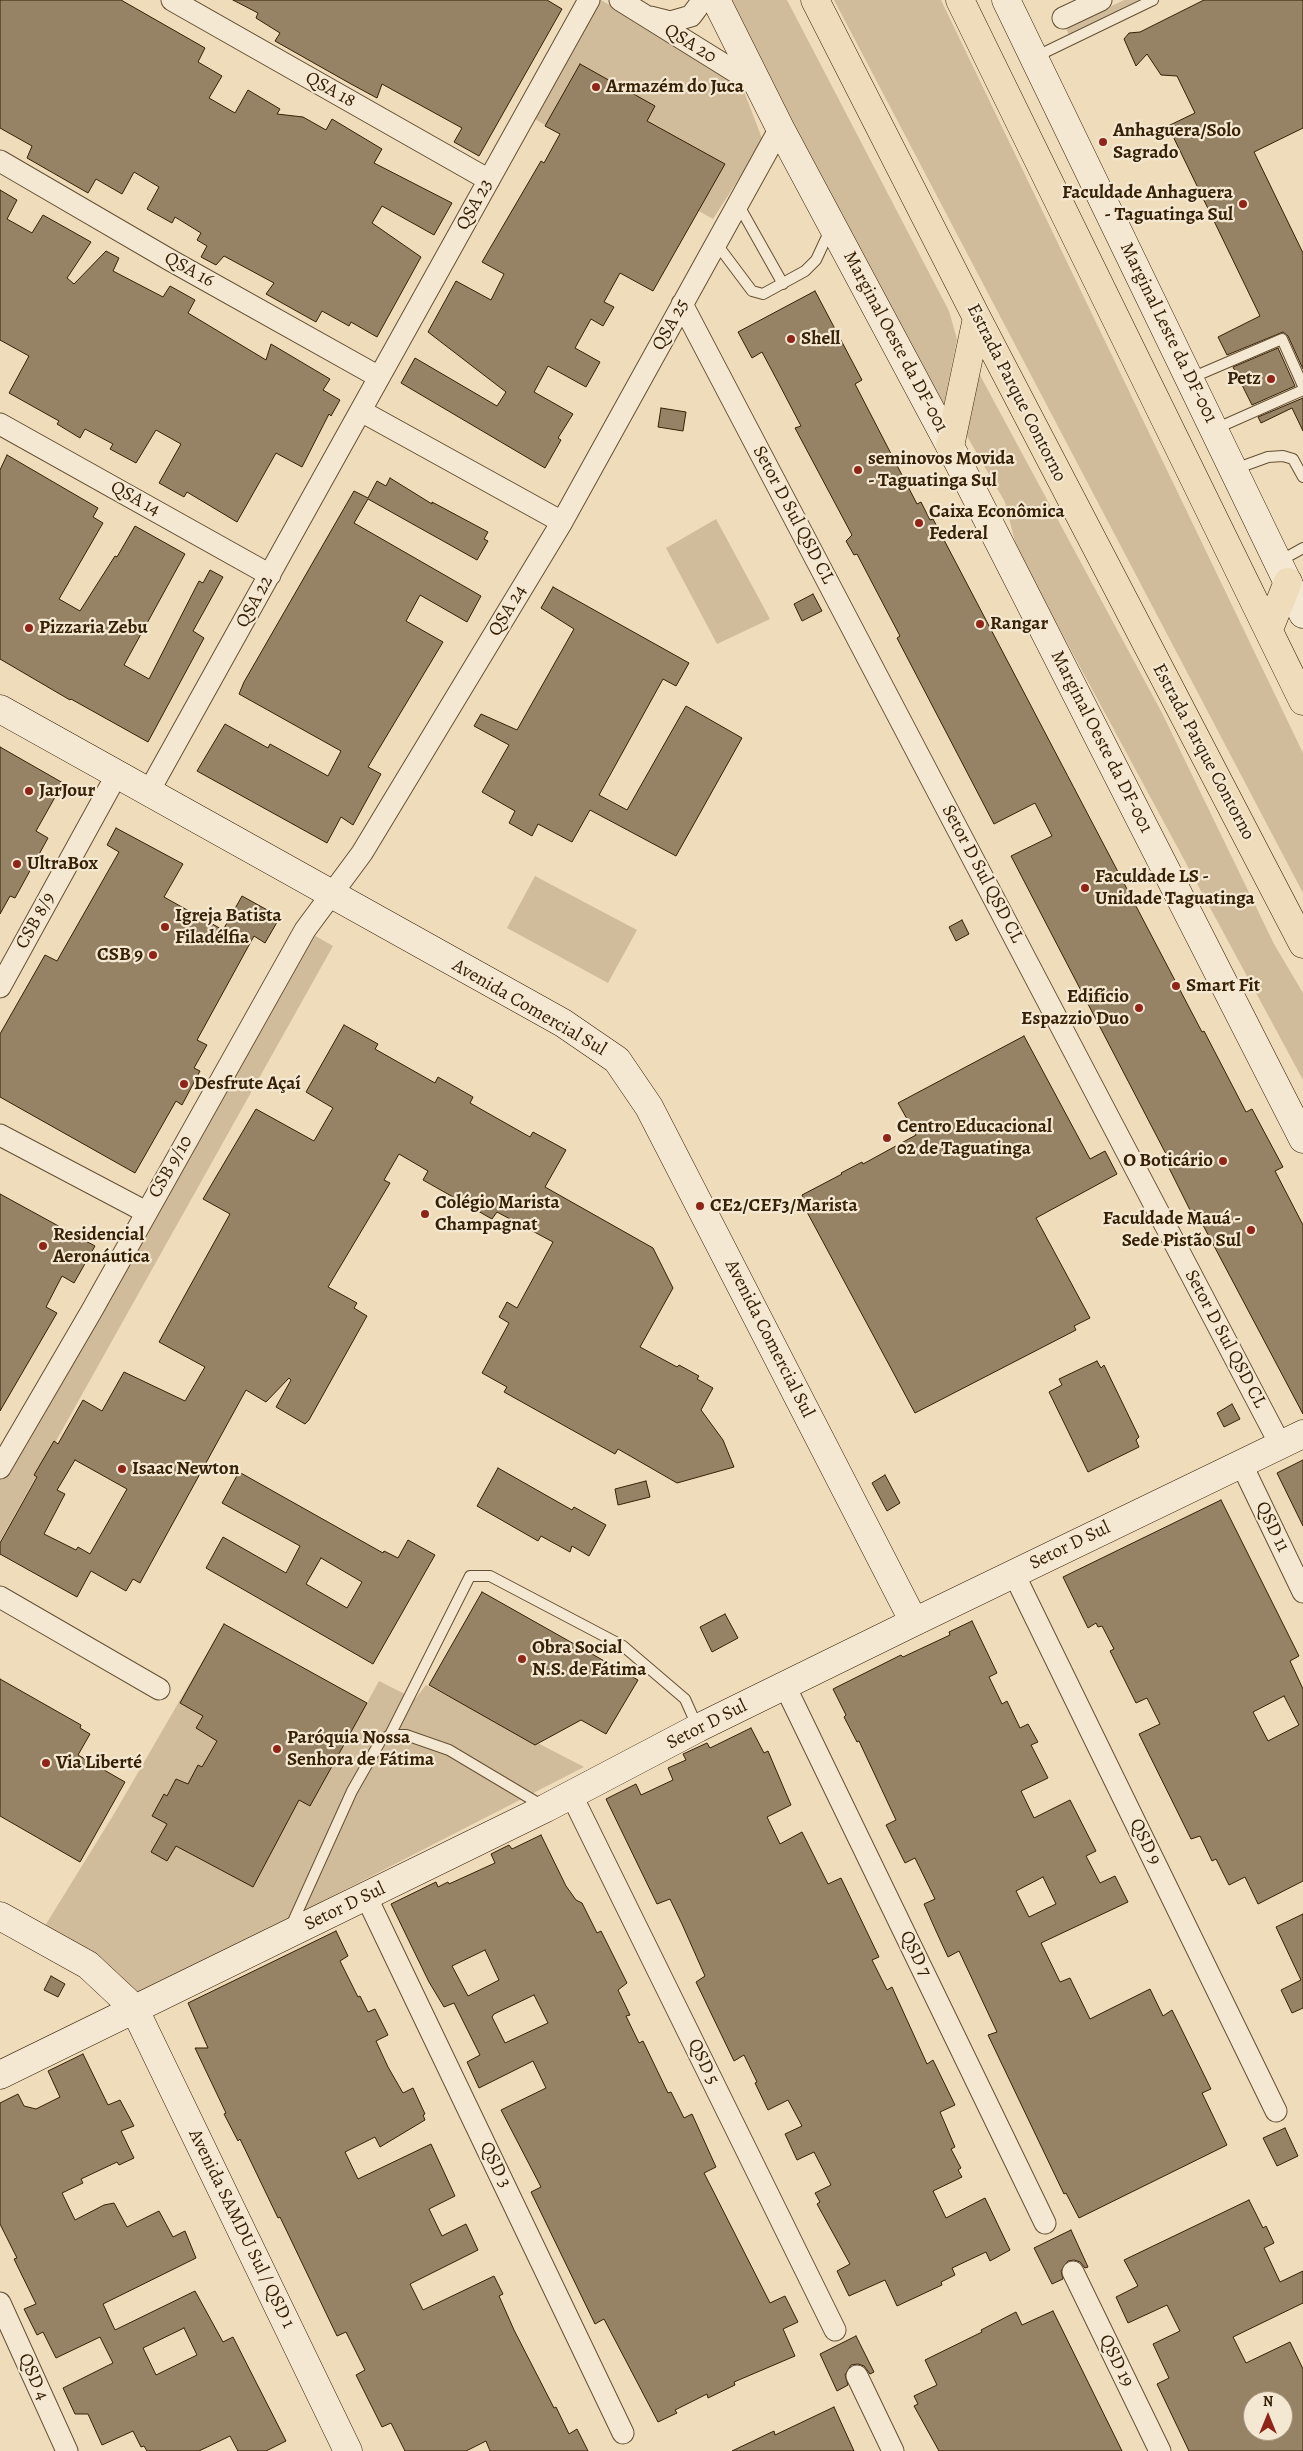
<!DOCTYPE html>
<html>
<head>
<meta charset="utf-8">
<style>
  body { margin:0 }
  #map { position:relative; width:1303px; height:2451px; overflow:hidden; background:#efdcba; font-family:Alegreya,serif }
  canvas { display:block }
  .north { position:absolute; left:1243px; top:2391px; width:50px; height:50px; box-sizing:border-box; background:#f5e8d2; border:1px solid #a99880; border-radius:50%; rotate:0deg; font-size:14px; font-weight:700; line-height:20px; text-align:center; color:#362106 }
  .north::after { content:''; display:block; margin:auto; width:18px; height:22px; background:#8f2418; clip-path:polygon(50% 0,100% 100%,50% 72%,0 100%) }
</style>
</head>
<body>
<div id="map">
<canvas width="1303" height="2451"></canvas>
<div class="north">N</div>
</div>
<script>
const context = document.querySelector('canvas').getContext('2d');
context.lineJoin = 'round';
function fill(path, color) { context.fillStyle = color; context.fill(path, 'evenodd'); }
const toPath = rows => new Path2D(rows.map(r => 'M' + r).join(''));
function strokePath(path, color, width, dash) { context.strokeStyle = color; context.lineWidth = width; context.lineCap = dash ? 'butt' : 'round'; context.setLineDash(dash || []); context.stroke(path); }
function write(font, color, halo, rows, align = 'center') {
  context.font = font + ' Alegreya,serif'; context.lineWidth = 4.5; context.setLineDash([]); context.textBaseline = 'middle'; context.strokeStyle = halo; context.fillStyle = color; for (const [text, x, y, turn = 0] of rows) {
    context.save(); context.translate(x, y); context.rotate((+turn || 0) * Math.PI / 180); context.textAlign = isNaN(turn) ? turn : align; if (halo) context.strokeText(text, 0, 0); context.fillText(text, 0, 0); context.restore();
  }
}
fill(toPath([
  [593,0,601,0,740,81,763,141,713,219,531,117],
  [728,0,787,0,949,311,957,339,943,409],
  [834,0,941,0,1303,753,1303,893],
  [1124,0,1149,0,1070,38,1066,28],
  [975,366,1162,713,1274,944,1303,993,1303,1080,1017,550,1005,502,964,431],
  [716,519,770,619,717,644,666,548],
  [535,876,637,930,608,983,507,928],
  [305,930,333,946,0,1541,0,1468],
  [224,1624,367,1703,379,1681,415,1699,426,1685,584,1767,136,1997,43,1929,114,1814]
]), '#d0bc9b');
const building = toPath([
  [0,0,121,0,205,48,198,62,222,76,209,98,235,113,248,90,280,109,277,114,303,117,326,130,332,119,382,149,374,163,452,203,434,235,382,206,372,223,421,257,377,337,351,322,349,326,322,311,316,322,266,294,274,283,224,256,216,265,201,257,207,246,197,240,201,233,175,217,172,223,147,209,159,187,134,172,122,194,96,179,88,193,27,158,32,146,0,128,0,0],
  [233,0,547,0,562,9,479,156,454,142,462,128,382,84,377,98,351,84,275,41,280,33,256,18,258,13,233,0],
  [1204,0,1303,0,1303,128,1254,152,1303,253,1303,369,1288,336,1283,332,1227,355,1218,337,1260,316,1168,126,1195,113,1177,76,1161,75,1147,54,1136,66,1124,39,1129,33,1140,32,1204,0],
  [580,64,655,106,647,121,725,164,653,291,620,273,604,302,614,307,603,326,591,319,575,348,600,362,586,387,548,366,534,392,573,414,558,438,561,440,545,468,401,383,415,358,497,406,506,392,428,332,456,281,491,300,504,274,482,262,541,161,544,163,560,134,545,126,580,64],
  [0,190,17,200,7,219,32,233,43,215,91,242,67,278,74,284,106,251,119,258,113,271,163,297,170,286,195,300,188,313,266,360,271,344,330,379,323,390,340,400,331,416,329,414,302,467,276,453,237,522,187,492,184,497,159,483,181,444,156,430,136,463,110,449,113,444,85,429,80,438,57,424,59,421,9,393,29,356,0,340,0,190],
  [815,291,862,380,855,384,917,504,921,502,930,520,933,519,1202,1032,1204,1031,1246,1112,1252,1109,1283,1167,1275,1171,1303,1225,1303,1414,1195,1210,1191,1212,1163,1156,1166,1154,1011,856,1052,836,1035,803,994,824,897,638,900,636,857,554,854,555,846,541,852,535,795,428,801,426,778,382,762,352,752,358,738,332,815,291],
  [1278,348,1295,386,1252,405,1233,367,1278,348],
  [1303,398,1303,431,1292,408,1261,423,1258,417,1303,398],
  [661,408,686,412,683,431,658,427,661,408],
  [7,455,98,508,93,517,103,523,59,599,80,611,115,556,117,557,135,526,185,554,124,665,149,679,199,581,203,583,210,570,223,577,193,631,204,638,148,742,71,699,70,700,0,659,0,470,7,455],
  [390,478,432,504,432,502,488,532,484,539,488,541,477,560,368,499,354,523,481,596,467,622,420,595,406,621,443,642,368,767,381,774,353,825,341,817,327,843,197,771,225,724,268,748,270,744,328,776,341,751,239,694,244,682,354,491,368,498,377,481,386,486,390,478],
  [553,587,689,663,676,686,663,679,599,795,627,810,686,706,742,738,676,856,590,810,572,842,538,824,532,836,509,823,515,811,482,792,509,745,474,726,481,714,517,730,574,629,541,608,553,587],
  [813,594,822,611,802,621,794,604,813,594],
  [0,747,63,783,36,831,48,838,15,898,10,896,0,914,0,747],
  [116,828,183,864,164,897,223,930,242,896,280,917,265,943,254,936,197,1040,207,1045,194,1068,200,1071,182,1105,176,1101,135,1173,0,1097,0,1034,45,955,57,961,119,852,107,845,116,828],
  [962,920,969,934,956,941,949,927,962,920],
  [344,1025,378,1044,375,1049,435,1083,438,1077,473,1097,470,1103,530,1137,533,1132,566,1150,545,1187,653,1248,673,1288,640,1347,677,1367,679,1365,699,1376,697,1379,713,1388,701,1410,723,1440,734,1467,677,1483,618,1449,615,1454,504,1392,507,1387,482,1373,509,1323,499,1317,507,1302,517,1308,553,1242,497,1212,492,1219,423,1180,428,1171,399,1154,384,1180,390,1183,328,1287,357,1303,354,1308,367,1316,309,1420,305,1424,276,1407,291,1380,289,1378,266,1402,246,1390,140,1583,133,1579,126,1591,91,1571,77,1597,0,1554,0,1543,37,1477,34,1475,54,1441,58,1444,83,1400,102,1411,124,1372,185,1401,205,1367,159,1342,230,1214,203,1199,256,1109,314,1141,333,1108,306,1092,344,1025],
  [75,1460,127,1489,90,1554,78,1547,76,1550,44,1534,65,1494,57,1490,75,1460],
  [1024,1036,1090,1159,1105,1151,1117,1174,1036,1218,1090,1318,1074,1326,1076,1330,915,1413,800,1199,803,1197,802,1195,842,1174,841,1173,862,1162,863,1164,916,1135,898,1103,1024,1036],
  [0,1194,95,1246,74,1283,62,1276,46,1307,57,1313,0,1411,0,1194],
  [1097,1361,1101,1368,1104,1365,1139,1437,1136,1440,1139,1447,1088,1472,1049,1392,1062,1385,1059,1379,1097,1361],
  [1232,1404,1240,1419,1224,1427,1217,1413,1232,1404],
  [1303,1460,1303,1526,1277,1473,1303,1460],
  [498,1468,572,1510,574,1507,606,1525,589,1556,572,1546,570,1552,541,1536,538,1541,477,1506,498,1468],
  [239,1472,383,1553,384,1551,398,1558,408,1540,435,1555,373,1664,206,1568,223,1537,286,1573,300,1546,222,1503,239,1472],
  [321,1558,362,1582,347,1608,306,1584,321,1558],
  [885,1475,900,1503,887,1511,872,1483,885,1475],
  [646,1481,650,1497,618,1505,615,1489,646,1481],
  [1221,1500,1299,1656,1290,1661,1303,1689,1303,1881,1258,1904,1245,1877,1229,1885,1216,1859,1212,1861,1200,1836,1191,1839,1139,1734,1160,1724,1147,1698,1136,1703,1110,1651,1114,1649,1102,1626,1098,1627,1096,1623,1088,1628,1063,1577,1221,1500],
  [1284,1696,1299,1725,1268,1741,1253,1712,1284,1696],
  [482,1592,638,1680,606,1734,581,1720,535,1745,429,1685,482,1592],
  [725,1614,738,1638,712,1652,700,1627,725,1614],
  [972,1621,997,1673,989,1677,1002,1704,1007,1701,1020,1728,1028,1724,1038,1742,1031,1745,1048,1778,1021,1791,1034,1818,1070,1800,1096,1851,1086,1856,1100,1883,1115,1876,1128,1902,1041,1943,1060,1982,1070,1978,1090,2019,1150,1989,1163,2016,1172,2010,1211,2089,1202,2093,1227,2145,1079,2218,1066,2193,1064,2194,988,2035,997,2032,959,1951,948,1957,936,1931,924,1904,935,1899,915,1858,905,1863,886,1825,896,1820,859,1741,857,1742,844,1717,846,1715,833,1689,901,1655,903,1657,950,1635,949,1632,972,1621],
  [1043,1877,1056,1904,1029,1917,1016,1891,1043,1877],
  [224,1624,367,1703,310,1806,299,1800,253,1887,176,1846,167,1861,151,1852,167,1824,152,1816,164,1794,167,1796,176,1779,188,1784,198,1765,202,1767,217,1741,196,1728,203,1716,180,1703,224,1624],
  [0,1679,81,1725,80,1728,90,1734,78,1755,125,1782,80,1862,0,1816,0,1679],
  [751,1728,764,1753,768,1751,791,1805,767,1817,780,1844,802,1832,828,1884,841,1878,879,1957,872,1960,887,1990,892,1987,927,2064,933,2060,955,2105,940,2112,955,2147,951,2149,961,2168,958,2170,962,2177,933,2191,946,2218,985,2198,1010,2250,990,2261,986,2252,952,2268,955,2275,941,2282,942,2285,897,2306,885,2280,849,2296,837,2271,850,2264,817,2204,820,2202,815,2193,831,2185,814,2152,797,2160,785,2134,802,2126,788,2100,768,2110,755,2083,757,2082,744,2055,734,2061,696,1982,705,1976,682,1924,670,1899,657,1904,606,1799,636,1784,641,1795,673,1780,668,1768,686,1760,683,1754,707,1743,710,1748,751,1728],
  [541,1835,566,1886,576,1900,582,1903,597,1933,601,1931,627,1983,618,1990,630,2015,626,2016,639,2043,643,2041,668,2093,671,2092,684,2118,692,2114,716,2167,704,2173,770,2303,785,2296,798,2322,783,2329,795,2356,734,2382,735,2385,708,2398,707,2394,675,2410,677,2413,658,2422,604,2319,595,2324,531,2192,541,2187,501,2110,546,2088,533,2061,479,2088,467,2062,480,2055,454,2003,444,2007,429,1982,391,1904,436,1882,438,1887,448,1882,449,1884,495,1863,491,1854,509,1845,512,1849,541,1835],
  [485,1950,499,1980,468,1996,452,1966,485,1950],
  [534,1995,548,2023,505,2043,492,2017,494,2014,534,1995],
  [1303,1914,1303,2008,1292,2013,1281,1990,1301,1980,1276,1927,1303,1914],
  [336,1931,348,1956,340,1961,358,1997,360,1996,368,2012,375,2009,388,2035,376,2041,388,2067,403,2093,413,2088,425,2114,423,2115,425,2120,380,2147,375,2137,345,2152,358,2179,431,2144,455,2196,429,2209,442,2236,466,2224,478,2250,410,2284,423,2310,494,2276,503,2294,499,2296,514,2330,554,2408,556,2407,569,2434,577,2429,588,2451,490,2451,486,2441,466,2451,405,2451,391,2423,382,2427,356,2375,365,2370,346,2332,337,2336,280,2217,278,2218,240,2139,238,2141,224,2114,226,2113,195,2048,208,2048,188,2003,336,1931],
  [51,1976,65,1984,58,1997,44,1990,51,1976],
  [83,2054,108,2105,120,2100,134,2126,121,2131,134,2158,119,2165,117,2162,81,2179,83,2183,62,2193,75,2220,104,2205,114,2203,127,2227,159,2211,173,2237,185,2231,196,2258,103,2304,115,2330,195,2291,223,2342,233,2337,286,2441,266,2451,238,2451,230,2436,199,2451,147,2451,144,2446,141,2447,133,2431,102,2445,88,2414,75,2414,63,2388,113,2363,100,2337,56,2358,43,2332,37,2335,24,2309,36,2304,14,2259,17,2258,0,2224,0,2103,18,2094,24,2106,36,2109,60,2097,48,2071,83,2054],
  [184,2328,197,2355,156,2375,143,2348,184,2328],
  [1285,2128,1298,2156,1277,2166,1263,2138,1285,2128],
  [1249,2200,1263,2228,1266,2226,1274,2243,1264,2248,1280,2282,1303,2271,1303,2303,1233,2337,1246,2363,1290,2342,1303,2369,1303,2451,1189,2451,1157,2384,1169,2378,1153,2344,1180,2331,1167,2305,1128,2323,1116,2297,1138,2286,1124,2260,1249,2200],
  [1253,2401,1283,2401,1283,2431,1253,2431,1253,2401],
  [1071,2230,1088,2267,1085,2268,1080,2262,1074,2260,1068,2261,1061,2271,1063,2279,1052,2284,1034,2248,1071,2230],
  [1053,2311,1122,2451,939,2451,914,2406,918,2404,914,2396,937,2385,925,2360,982,2332,981,2330,1016,2312,1022,2325,1053,2311],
  [856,2336,874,2372,870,2374,864,2366,858,2364,851,2365,845,2375,848,2385,837,2391,820,2354,856,2336],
  [834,2407,854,2451,732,2451,774,2431,775,2435,834,2407]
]);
fill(building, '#968264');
strokePath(building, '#362106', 1);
const lane = toPath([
  [1035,57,1153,0],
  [738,204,783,284],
  [716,243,752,291,763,294,805,271,816,260,830,230],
  [1191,378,1282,339,1303,386],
  [1215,429,1303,390],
  [1235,469,1268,457,1283,456,1293,459,1303,477],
  [1278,562,1303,548],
  [390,1735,470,1576,490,1576,623,1646,685,1699,698,1728],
  [291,1926,352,1791,381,1740,390,1735,406,1735,449,1750,543,1806]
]);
const street = toPath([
  [172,0,489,180],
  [620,0,760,87],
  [650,17,670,22,691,16,703,0],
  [1063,18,1101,0],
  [0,161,170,260,379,377],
  [682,304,1280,1444],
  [361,411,562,522],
  [0,424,270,575],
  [148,793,589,0],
  [0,987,116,776],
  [0,1135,146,1212],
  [1241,1463,1303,1592],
  [0,1468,91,1312,305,930,362,853,562,522,780,128],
  [1014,1574,1276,2111],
  [0,1597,159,1689],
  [785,1686,1045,2223],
  [571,1794,835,2330],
  [366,1896,623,2433],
  [1073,2272,1160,2451],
  [0,2303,67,2451],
  [857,2376,893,2451]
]);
const secondary = toPath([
  [716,0,780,128,950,446,1303,1139],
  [1006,0,1303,614],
  [0,709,563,1023,617,1060,649,1107,914,1622],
  [0,1916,88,1965,134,2008,348,2451],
  [0,2075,546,1808,698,1728,914,1622,1303,1434]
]);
const highway = toPath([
  [815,0,977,318,1303,944],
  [960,0,1303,701],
  [950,446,977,318],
  [1269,629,1288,582]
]);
strokePath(lane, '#645033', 12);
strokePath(street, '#645033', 23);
strokePath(secondary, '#362106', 29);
strokePath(highway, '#362106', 29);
strokePath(lane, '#f5e8d2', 10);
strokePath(street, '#f5e8d2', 21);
strokePath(secondary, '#f5e8d2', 28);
strokePath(highway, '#efdcba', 28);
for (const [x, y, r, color] of [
  [596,87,5,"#8f2418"],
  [1103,142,5,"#8f2418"],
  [1243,204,5,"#8f2418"],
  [791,339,5,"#8f2418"],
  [1271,379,5,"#8f2418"],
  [858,470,5,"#8f2418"],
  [919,523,5,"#8f2418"],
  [980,624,5,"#8f2418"],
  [29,628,5,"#8f2418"],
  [29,791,5,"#8f2418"],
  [17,864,5,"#8f2418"],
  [1085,888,5,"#8f2418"],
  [165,927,5,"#8f2418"],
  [153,955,5,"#8f2418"],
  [1176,986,5,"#8f2418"],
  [1139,1008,5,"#8f2418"],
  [184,1084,5,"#8f2418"],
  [887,1138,5,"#8f2418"],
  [1223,1161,5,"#8f2418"],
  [700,1206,5,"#8f2418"],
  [425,1214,5,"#8f2418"],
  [1251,1230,5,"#8f2418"],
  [43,1246,5,"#8f2418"],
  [122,1469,5,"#8f2418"],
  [522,1659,5,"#8f2418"],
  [277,1749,5,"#8f2418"],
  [46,1763,5,"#8f2418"]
]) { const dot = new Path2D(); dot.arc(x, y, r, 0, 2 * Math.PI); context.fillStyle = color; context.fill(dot); strokePath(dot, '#f5e8d2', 2); }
write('19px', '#362106', '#f5e8d2', [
  ["QSA 20",690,44,32],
  ["QSA 18",330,90,29],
  ["QSA 23",475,205,-61],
  ["QSA 16",189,270,29],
  ["QSA 25",671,325,-61],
  ["Marginal Leste da DF-001",1168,333,64],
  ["Marginal Oeste da DF-001",895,342,62],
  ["Estrada Parque Contorno",1016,393,63],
  ["QSA 14",135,499,29],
  ["Setor D Sul QSD CL",793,515,62],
  ["QSA 22",255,602,-61],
  ["QSA 24",508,611,-59],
  ["Marginal Oeste da DF-001",1101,742,63],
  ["Estrada Parque Contorno",1203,752,62],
  ["Setor D Sul QSD CL",982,874,62],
  ["CSB 8/9",36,921,-61],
  ["Avenida Comercial Sul",529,1008,30],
  ["CSB 9/10",171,1167,-60],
  ["Avenida Comercial Sul",769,1339,63],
  ["Setor D Sul QSD CL",1225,1339,62],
  ["QSD 11",1272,1527,64],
  ["Setor D Sul",1070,1546,-26],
  ["Setor D Sul",707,1725,-27],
  ["QSD 9",1145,1842,64],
  ["Setor D Sul",345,1907,-26],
  ["QSD 7",915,1954,64],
  ["QSD 5",703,2062,64],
  ["QSD 3",495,2165,64],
  ["Avenida SAMDU Sul / QSD 1",241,2229,64],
  ["QSD 19",1116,2361,64],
  ["QSD 4",33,2377,66]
]);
write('bold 19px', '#362106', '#f5e8d2', [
  ["Armazém do Juca",606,87],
  ["Anhaguera/Solo",1113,131],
  ["Sagrado",1113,153],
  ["Faculdade Anhaguera",1233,193,"right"],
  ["- Taguatinga Sul",1233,215,"right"],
  ["Shell",801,339],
  ["Petz",1261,379,"right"],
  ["seminovos Movida",868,459],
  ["- Taguatinga Sul",868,481],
  ["Caixa Econômica",929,512],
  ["Federal",929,534],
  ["Rangar",990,624],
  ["Pizzaria Zebu",39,628],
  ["JarJour",39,791],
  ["UltraBox",27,864],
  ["Faculdade LS -",1095,877],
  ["Unidade Taguatinga",1095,899],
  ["Igreja Batista",175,916],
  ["Filadélfia",175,938],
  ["CSB 9",143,955,"right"],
  ["Smart Fit",1186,986],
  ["Edifício",1129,997,"right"],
  ["Espazzio Duo",1129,1019,"right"],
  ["Desfrute Açaí",194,1084],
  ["Centro Educacional",897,1127],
  ["02 de Taguatinga",897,1149],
  ["O Boticário",1213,1161,"right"],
  ["Colégio Marista",435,1203],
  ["Champagnat",435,1225],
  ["CE2/CEF3/Marista",710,1206],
  ["Faculdade Mauá -",1241,1219,"right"],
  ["Sede Pistão Sul",1241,1241,"right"],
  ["Residencial",53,1235],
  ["Aeronáutica",53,1257],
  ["Isaac Newton",132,1469],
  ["Obra Social",532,1648],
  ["N.S. de Fátima",532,1670],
  ["Paróquia Nossa",287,1738],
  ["Senhora de Fátima",287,1760],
  ["Via Liberté",56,1763]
], 'left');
</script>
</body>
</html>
